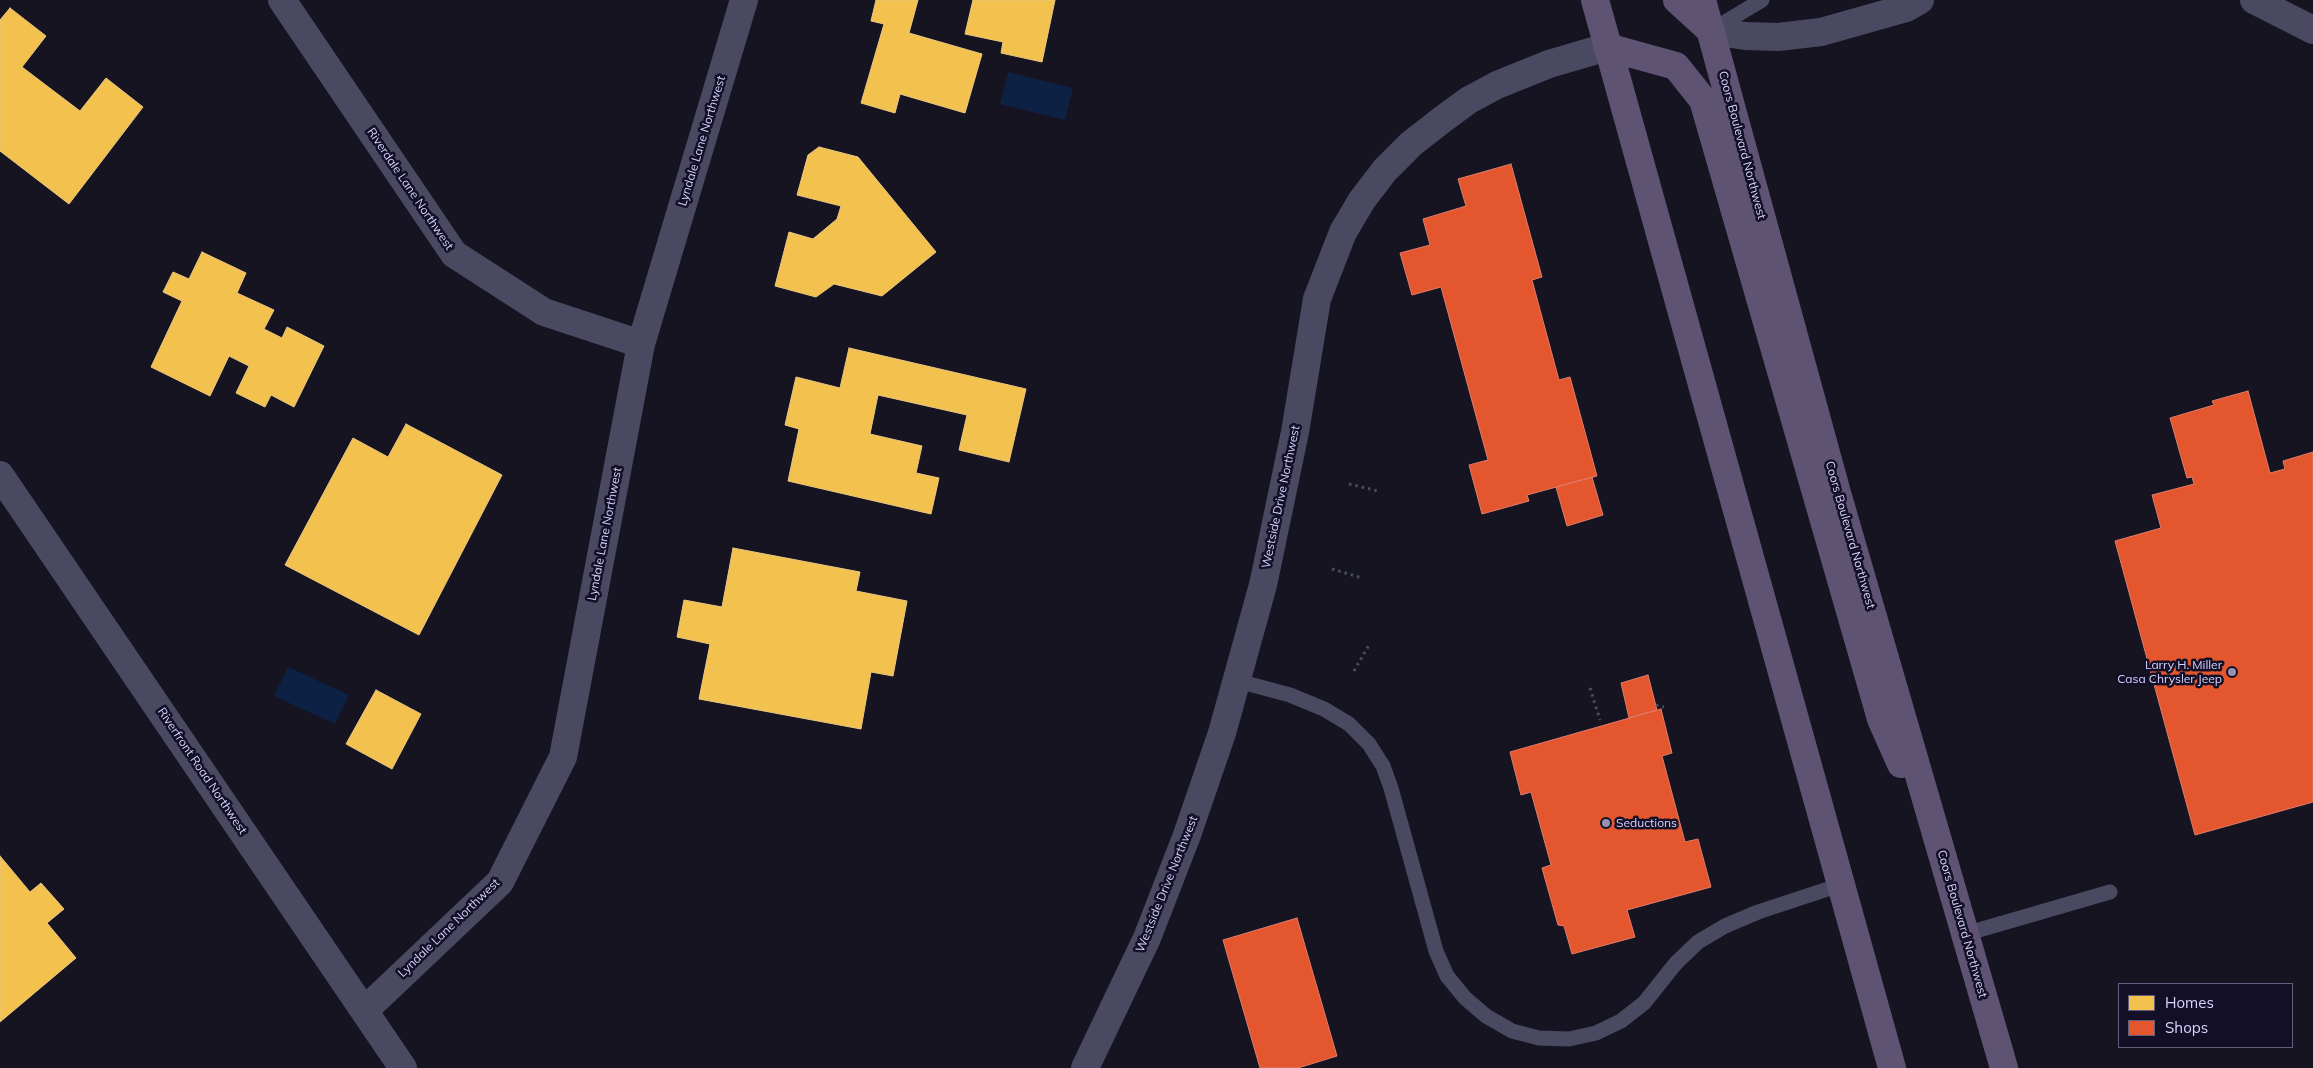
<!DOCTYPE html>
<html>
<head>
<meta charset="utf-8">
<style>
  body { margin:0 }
  #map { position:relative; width:2313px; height:1068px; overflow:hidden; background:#161421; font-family:Mulish,sans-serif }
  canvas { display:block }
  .legend { position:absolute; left:2118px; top:983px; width:175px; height:65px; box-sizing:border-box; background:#130f26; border:1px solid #625e7d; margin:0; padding:6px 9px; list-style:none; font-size:15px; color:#d9d4ff }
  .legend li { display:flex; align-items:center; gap:10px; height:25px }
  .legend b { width:25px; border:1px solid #625e7d }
</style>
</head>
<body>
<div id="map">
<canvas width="2313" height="1068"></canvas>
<ul class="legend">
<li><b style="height:14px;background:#f2c14e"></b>Homes</li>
<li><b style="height:14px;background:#e4572e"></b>Shops</li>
</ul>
</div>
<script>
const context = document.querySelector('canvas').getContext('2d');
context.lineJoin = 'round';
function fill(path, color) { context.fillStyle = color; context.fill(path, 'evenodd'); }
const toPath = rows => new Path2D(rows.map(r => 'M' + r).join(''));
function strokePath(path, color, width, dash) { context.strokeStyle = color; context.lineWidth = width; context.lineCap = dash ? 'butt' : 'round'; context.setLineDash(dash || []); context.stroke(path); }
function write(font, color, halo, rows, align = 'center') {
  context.font = font + ' Mulish,sans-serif'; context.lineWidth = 5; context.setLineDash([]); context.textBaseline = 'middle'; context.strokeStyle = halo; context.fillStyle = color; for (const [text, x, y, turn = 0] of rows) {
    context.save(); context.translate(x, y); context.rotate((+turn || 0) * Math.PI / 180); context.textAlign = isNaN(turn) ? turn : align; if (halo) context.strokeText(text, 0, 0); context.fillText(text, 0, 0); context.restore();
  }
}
fill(toPath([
  [1008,72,1073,88,1065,120,1000,104],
  [288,667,349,695,335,724,274,696]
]), '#0d2144');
const homes = toPath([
  [876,0,918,0,909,33,982,54,965,113,900,94,895,113,861,103,884,24,871,21,876,0],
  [973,0,1055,0,1042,62,1001,53,1003,42,965,34,973,0],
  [10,8,46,36,22,67,80,111,106,78,143,107,69,204,0,151,0,20,10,8],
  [819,147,858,157,936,252,882,296,834,284,816,297,775,286,789,232,813,239,837,219,841,206,797,195,808,155,819,147],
  [202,252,246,273,237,293,274,310,264,329,282,338,287,327,324,346,294,407,271,395,265,407,236,393,249,366,229,356,210,396,151,367,182,301,163,292,173,272,189,279,202,252],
  [849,348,1026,389,1009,462,959,450,967,415,878,395,870,434,922,446,916,473,939,478,931,514,788,481,799,429,785,425,796,377,840,388,849,348],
  [406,424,502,475,419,635,285,565,353,438,388,457,406,424],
  [733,548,860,572,856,591,907,601,893,676,871,672,861,729,699,699,710,644,677,637,684,600,722,607,733,548],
  [376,690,421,714,392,769,346,744,376,690],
  [0,856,30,892,41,883,64,909,47,923,76,958,0,1022,0,856]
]);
fill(homes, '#f2c14e');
strokePath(homes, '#eac783', 1);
const shops = toPath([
  [1511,164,1542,277,1532,280,1559,380,1570,377,1597,476,1527,495,1529,501,1482,514,1469,465,1488,460,1441,287,1412,295,1400,253,1430,245,1423,219,1466,206,1458,179,1511,164],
  [2248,391,2270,473,2285,469,2283,461,2313,452,2313,802,2195,835,2115,541,2161,528,2152,495,2194,484,2192,477,2187,478,2170,418,2214,405,2212,401,2248,391],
  [1592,477,1603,515,1567,526,1556,487,1592,477],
  [1648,675,1657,710,1629,718,1621,683,1648,675],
  [1661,709,1672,753,1662,756,1685,842,1698,839,1711,887,1627,910,1635,937,1572,954,1564,926,1558,925,1542,868,1551,865,1531,792,1521,795,1510,752,1661,709],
  [1297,918,1337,1056,1298,1068,1260,1068,1223,940,1297,918]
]);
fill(shops, '#e4572e');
strokePath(shops, '#e17c6d', 1);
strokePath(toPath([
  [1349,484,1378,491],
  [1332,569,1362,578],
  [1354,671,1369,645],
  [1590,688,1600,720],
  [1656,705,1664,707]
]), '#44505f', 3, [2.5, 4]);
strokePath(toPath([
  [1712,30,1762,0],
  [1238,681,1290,695,1324,709,1349,724,1369,744,1383,766,1391,788,1436,951,1447,976,1465,998,1486,1016,1512,1031,1539,1038,1569,1039,1596,1033,1621,1021,1644,1003,1676,963,1698,942,1725,926,1758,912,1840,885],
  [1965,934,2110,892]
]), '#4a4962', 15);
strokePath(toPath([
  [282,0,454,254,544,312,641,344],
  [2254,0,2313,30],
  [1711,31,1745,36,1778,37,1821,32,1906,8,1920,0],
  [0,475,403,1068],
  [365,1010,500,882,563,757,641,344,744,0],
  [1085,1068,1147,938,1187,835,1222,733,1263,585,1295,432,1317,299,1343,232,1362,200,1385,170,1411,144,1443,119,1469,100,1497,85,1549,64,1607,47]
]), '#4a4962', 28);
strokePath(toPath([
  [1595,0,1892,1068],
  [1677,0,1711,31],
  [1702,0,1837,493,2004,1068],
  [1607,47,1676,66,1703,100,1881,719,1901,764]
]), '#5e5373', 28);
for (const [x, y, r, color] of [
  [2232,672,5,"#9591b1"],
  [1606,823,5,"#9591b1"]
]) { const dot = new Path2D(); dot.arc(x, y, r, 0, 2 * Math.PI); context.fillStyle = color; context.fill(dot); strokePath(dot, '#130f26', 2); }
write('12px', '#d9d4ff', '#130f26', [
  ["Lyndale Lane Northwest",702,141,-73],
  ["Coors Boulevard Northwest",1742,145,75],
  ["Riverdale Lane Northwest",410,189,56],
  ["Westside Drive Northwest",1281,497,-78],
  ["Lyndale Lane Northwest",605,534,-79],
  ["Coors Boulevard Northwest",1850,535,74],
  ["Riverfront Road Northwest",202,771,56],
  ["Westside Drive Northwest",1167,884,-68],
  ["Coors Boulevard Northwest",1962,924,74],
  ["Lyndale Lane Northwest",449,928,-44]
]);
write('12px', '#d9d4ff', '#130f26', [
  ["Larry H. Miller",2222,665],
  ["Casa Chrysler Jeep",2222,679],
  ["Seductions",1616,823,"left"]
], 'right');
</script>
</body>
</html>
